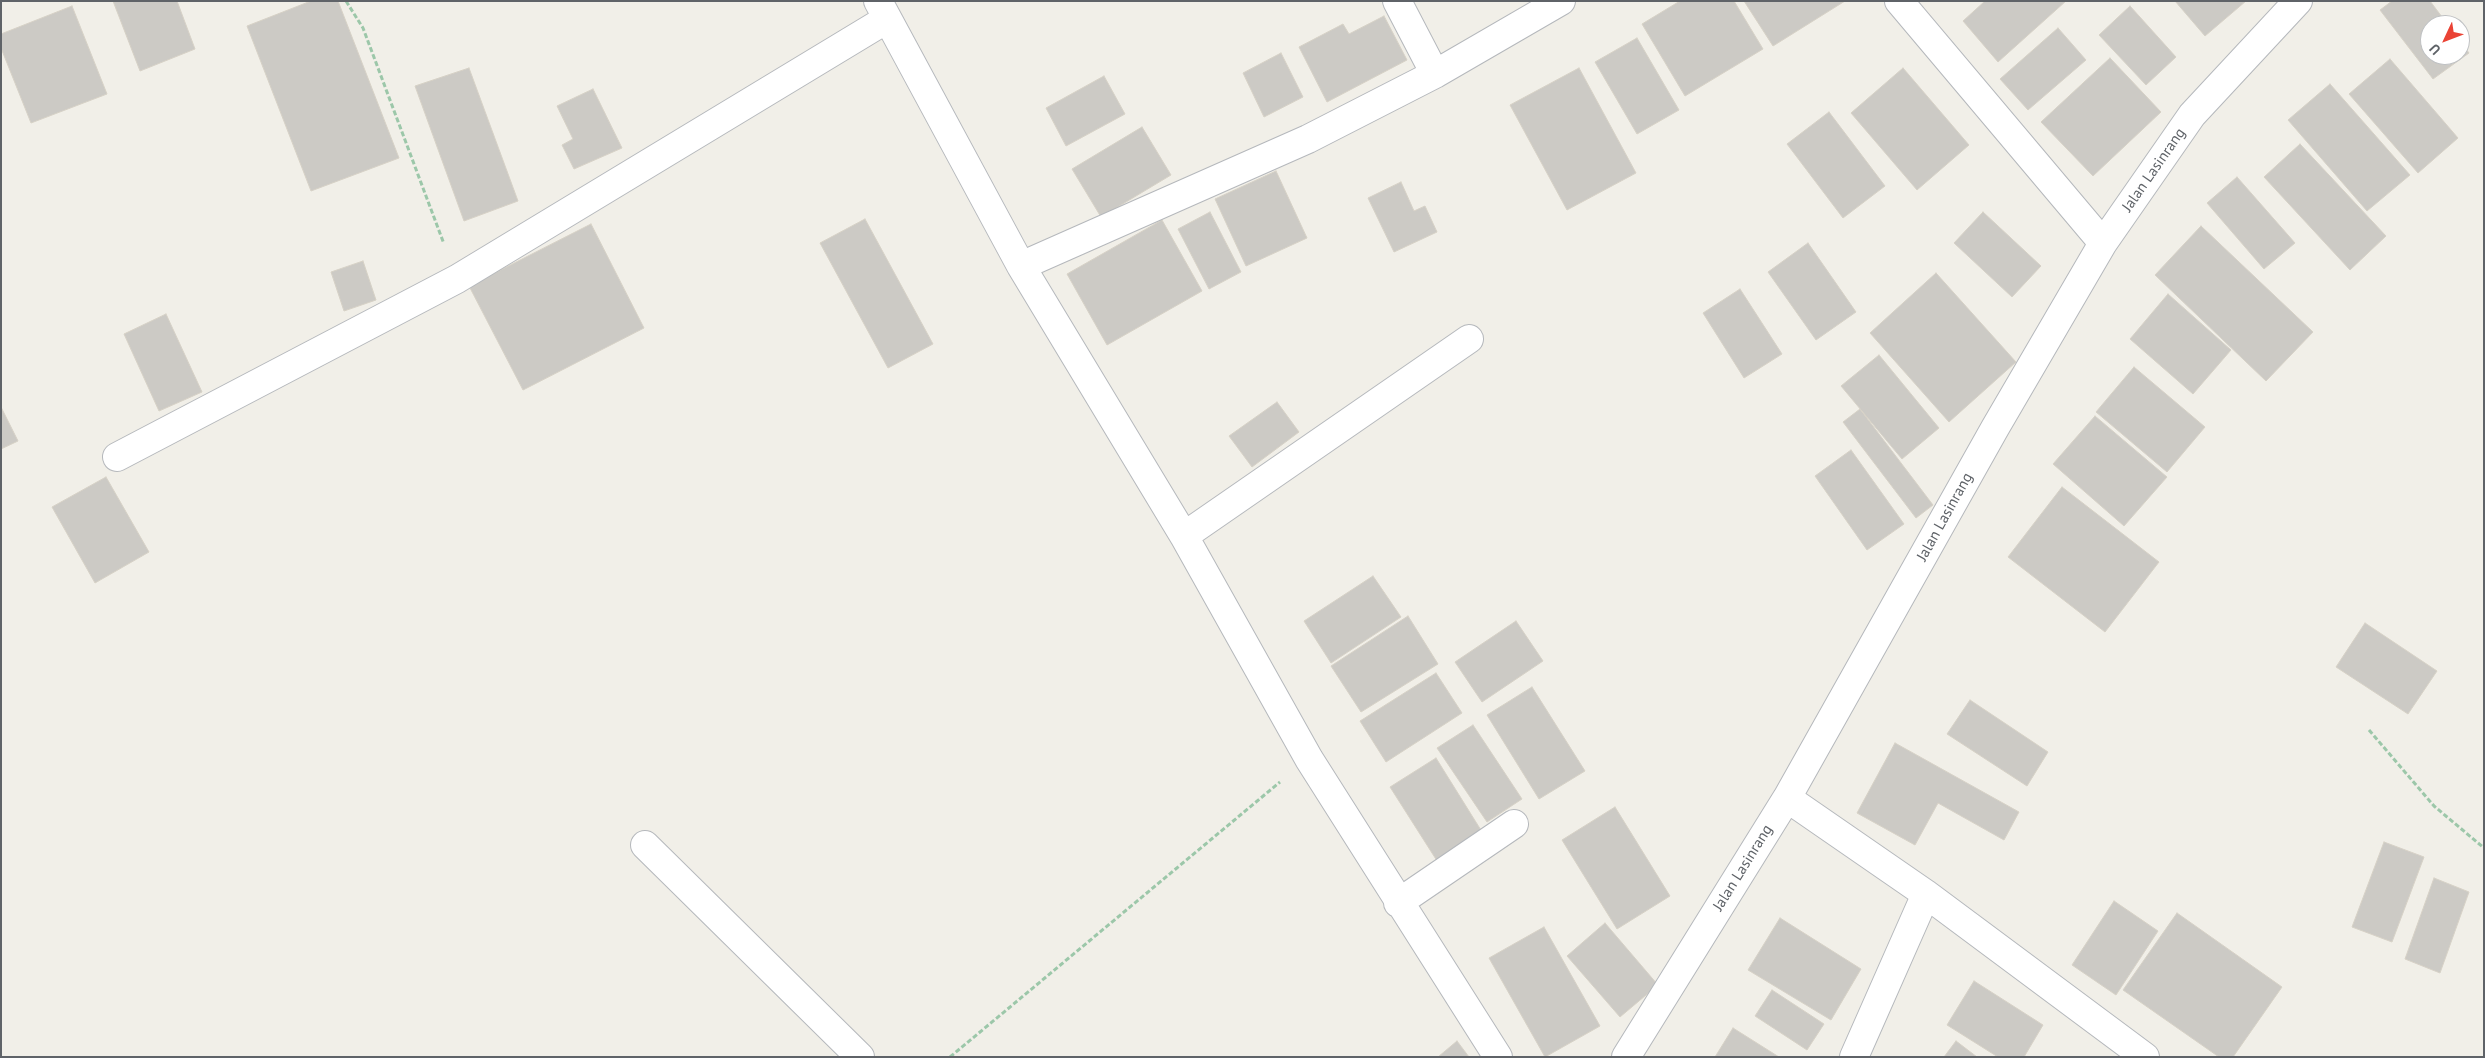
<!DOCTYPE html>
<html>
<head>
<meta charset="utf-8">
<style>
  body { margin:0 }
  #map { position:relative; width:2485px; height:1058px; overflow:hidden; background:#f1efe8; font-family:"PT Sans",sans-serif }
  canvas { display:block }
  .frame { position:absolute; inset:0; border:2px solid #5f6368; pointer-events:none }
  .north { position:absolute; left:2420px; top:15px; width:50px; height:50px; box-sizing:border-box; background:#fff; border:1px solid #bfc1c3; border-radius:50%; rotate:227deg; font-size:14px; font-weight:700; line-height:20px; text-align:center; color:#5f6368 }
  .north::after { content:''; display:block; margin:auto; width:18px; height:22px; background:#ea4335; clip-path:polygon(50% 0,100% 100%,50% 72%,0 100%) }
</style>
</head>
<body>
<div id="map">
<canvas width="2485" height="1058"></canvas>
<div class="frame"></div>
<div class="north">U</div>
</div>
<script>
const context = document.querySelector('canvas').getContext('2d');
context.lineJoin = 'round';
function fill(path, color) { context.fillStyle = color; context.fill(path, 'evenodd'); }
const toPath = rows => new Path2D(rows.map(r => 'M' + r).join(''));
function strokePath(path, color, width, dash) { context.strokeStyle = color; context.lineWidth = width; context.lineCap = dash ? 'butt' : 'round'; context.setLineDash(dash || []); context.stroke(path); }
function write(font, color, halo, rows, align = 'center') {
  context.font = font + ' "PT Sans",sans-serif'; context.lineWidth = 4; context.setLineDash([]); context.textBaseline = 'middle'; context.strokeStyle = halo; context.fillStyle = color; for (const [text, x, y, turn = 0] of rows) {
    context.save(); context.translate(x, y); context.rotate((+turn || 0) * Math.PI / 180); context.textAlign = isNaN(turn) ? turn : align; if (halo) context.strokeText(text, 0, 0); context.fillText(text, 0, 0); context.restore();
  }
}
const building = toPath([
  [113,1,177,1,195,49,140,71,113,1],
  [311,1,338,1,399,158,311,191,247,26,311,1],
  [1680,1,1734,1,1763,49,1685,96,1642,24,1680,1],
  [1744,1,1845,1,1773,46,1744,1],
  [1985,1,2066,1,1998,62,1963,21,1985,1],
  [2175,1,2246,1,2205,36,2175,1],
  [2392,1,2430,1,2448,25,2430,25,2430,55,2460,55,2460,41,2469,53,2433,79,2380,10,2392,1],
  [72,6,107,94,31,123,1,48,1,34,72,6],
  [2130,6,2176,57,2146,85,2099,35,2130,6],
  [1384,16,1407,60,1327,102,1299,47,1343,24,1349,34,1384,16],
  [2058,28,2086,60,2028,110,2000,79,2058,28],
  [1637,38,1679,110,1637,134,1595,62,1637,38],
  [1281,53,1303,97,1264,117,1243,73,1281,53],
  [2110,58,2161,112,2093,176,2041,122,2110,58],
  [2390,59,2458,138,2418,173,2349,94,2390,59],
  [469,68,518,201,464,221,415,86,469,68],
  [1579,68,1636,173,1567,210,1510,105,1579,68],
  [1903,68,1969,145,1917,190,1851,113,1903,68],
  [1104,76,1125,114,1066,146,1046,108,1104,76],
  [2330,84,2410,175,2367,211,2288,120,2330,84],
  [593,89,622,148,574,169,562,145,573,139,557,106,593,89],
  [1829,112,1885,186,1843,218,1787,144,1829,112],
  [1142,127,1171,175,1101,217,1072,169,1142,127],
  [2300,144,2386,236,2350,270,2264,177,2300,144],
  [1276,171,1307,238,1246,266,1215,199,1276,171],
  [2237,177,2295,243,2264,269,2207,203,2237,177],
  [1401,182,1414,211,1425,206,1437,232,1394,252,1368,198,1401,182],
  [1210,212,1241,272,1209,289,1178,229,1210,212],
  [1983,212,2041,266,2012,297,1954,243,1983,212],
  [865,219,933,344,888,368,820,243,865,219],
  [1162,220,1202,291,1107,345,1067,274,1162,220],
  [591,224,644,328,523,390,469,286,591,224],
  [2201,226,2313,332,2266,381,2155,275,2201,226],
  [1808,243,1856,312,1816,340,1768,272,1808,243],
  [363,261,376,300,344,311,331,272,363,261],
  [1936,273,2016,362,1949,422,1870,333,1936,273],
  [1740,289,1782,354,1744,378,1703,313,1740,289],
  [2168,294,2231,350,2193,394,2130,339,2168,294],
  [166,314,202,392,159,411,124,334,166,314],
  [1879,355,1939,428,1902,459,1841,386,1879,355],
  [2134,367,2205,427,2167,472,2096,412,2134,367],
  [1277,402,1299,432,1252,467,1229,436,1277,402],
  [1,407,18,441,1,449,1,407],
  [1860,409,1933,505,1916,518,1843,422,1860,409],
  [2095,416,2167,477,2124,526,2053,464,2095,416],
  [1851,450,1904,524,1867,550,1815,476,1851,450],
  [106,477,149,552,95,583,52,507,106,477],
  [2062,487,2159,562,2105,632,2008,557,2062,487],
  [1373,576,1401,617,1331,663,1304,621,1373,576],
  [1408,616,1438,664,1361,712,1331,666,1408,616],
  [1516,621,1543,661,1482,702,1455,662,1516,621],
  [2365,623,2437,671,2408,714,2336,667,2365,623],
  [1436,673,1462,713,1386,762,1360,721,1436,673],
  [1532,687,1585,771,1539,799,1487,715,1532,687],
  [1970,700,2048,752,2027,786,1947,734,1970,700],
  [1473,725,1522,799,1487,822,1437,748,1473,725],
  [1895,743,2019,812,2004,840,1938,803,1915,845,1857,813,1895,743],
  [1436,758,1484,835,1439,864,1390,787,1436,758],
  [1615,807,1670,896,1617,929,1562,840,1615,807],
  [2384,842,2424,857,2392,942,2352,927,2384,842],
  [2434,878,2469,892,2440,973,2405,959,2434,878],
  [2114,901,2158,931,2116,995,2072,965,2114,901],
  [2177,913,2282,987,2233,1057,2219,1057,2123,990,2177,913],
  [1780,918,1861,969,1831,1020,1748,970,1780,918],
  [1605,923,1658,985,1620,1017,1567,956,1605,923],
  [1544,927,1600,1026,1545,1057,1489,958,1544,927],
  [1974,981,2043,1025,2024,1057,1998,1057,1947,1025,1974,981],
  [1772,990,1824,1024,1807,1050,1755,1016,1772,990],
  [1733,1028,1779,1057,1715,1057,1733,1028],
  [1457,1041,1469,1057,1438,1057,1457,1041],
  [1956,1041,1977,1057,1944,1057,1956,1041]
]);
fill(building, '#cccac5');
strokePath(building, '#d6d1c6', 1);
const minor = toPath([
  [878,1,1021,266,1184,536,1309,759,1498,1057],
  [1397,1,1435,74],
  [1899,1,2103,243],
  [1021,266,1308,139,1435,74,1561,1],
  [117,457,457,279,887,19],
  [1184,536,1469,339],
  [1787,798,1926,894,2145,1057],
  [645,845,860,1057],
  [1398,903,1514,824],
  [1626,1057,1787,798,1995,428,2103,243,2192,115,2298,1],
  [1854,1057,1926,894]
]);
strokePath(minor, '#b5b8bc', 30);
strokePath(toPath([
  [346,1,363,28,444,244],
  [2369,730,2434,806,2484,848],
  [950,1057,1280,782]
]), '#9cc7a9', 3, [5, 2.5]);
strokePath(minor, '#fff', 28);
write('15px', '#5f6368', '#fff', [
  ["Jalan Lasinrang",2154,170,-55],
  ["Jalan Lasinrang",1945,517,-61],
  ["Jalan Lasinrang",1743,868,-58]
]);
</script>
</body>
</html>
